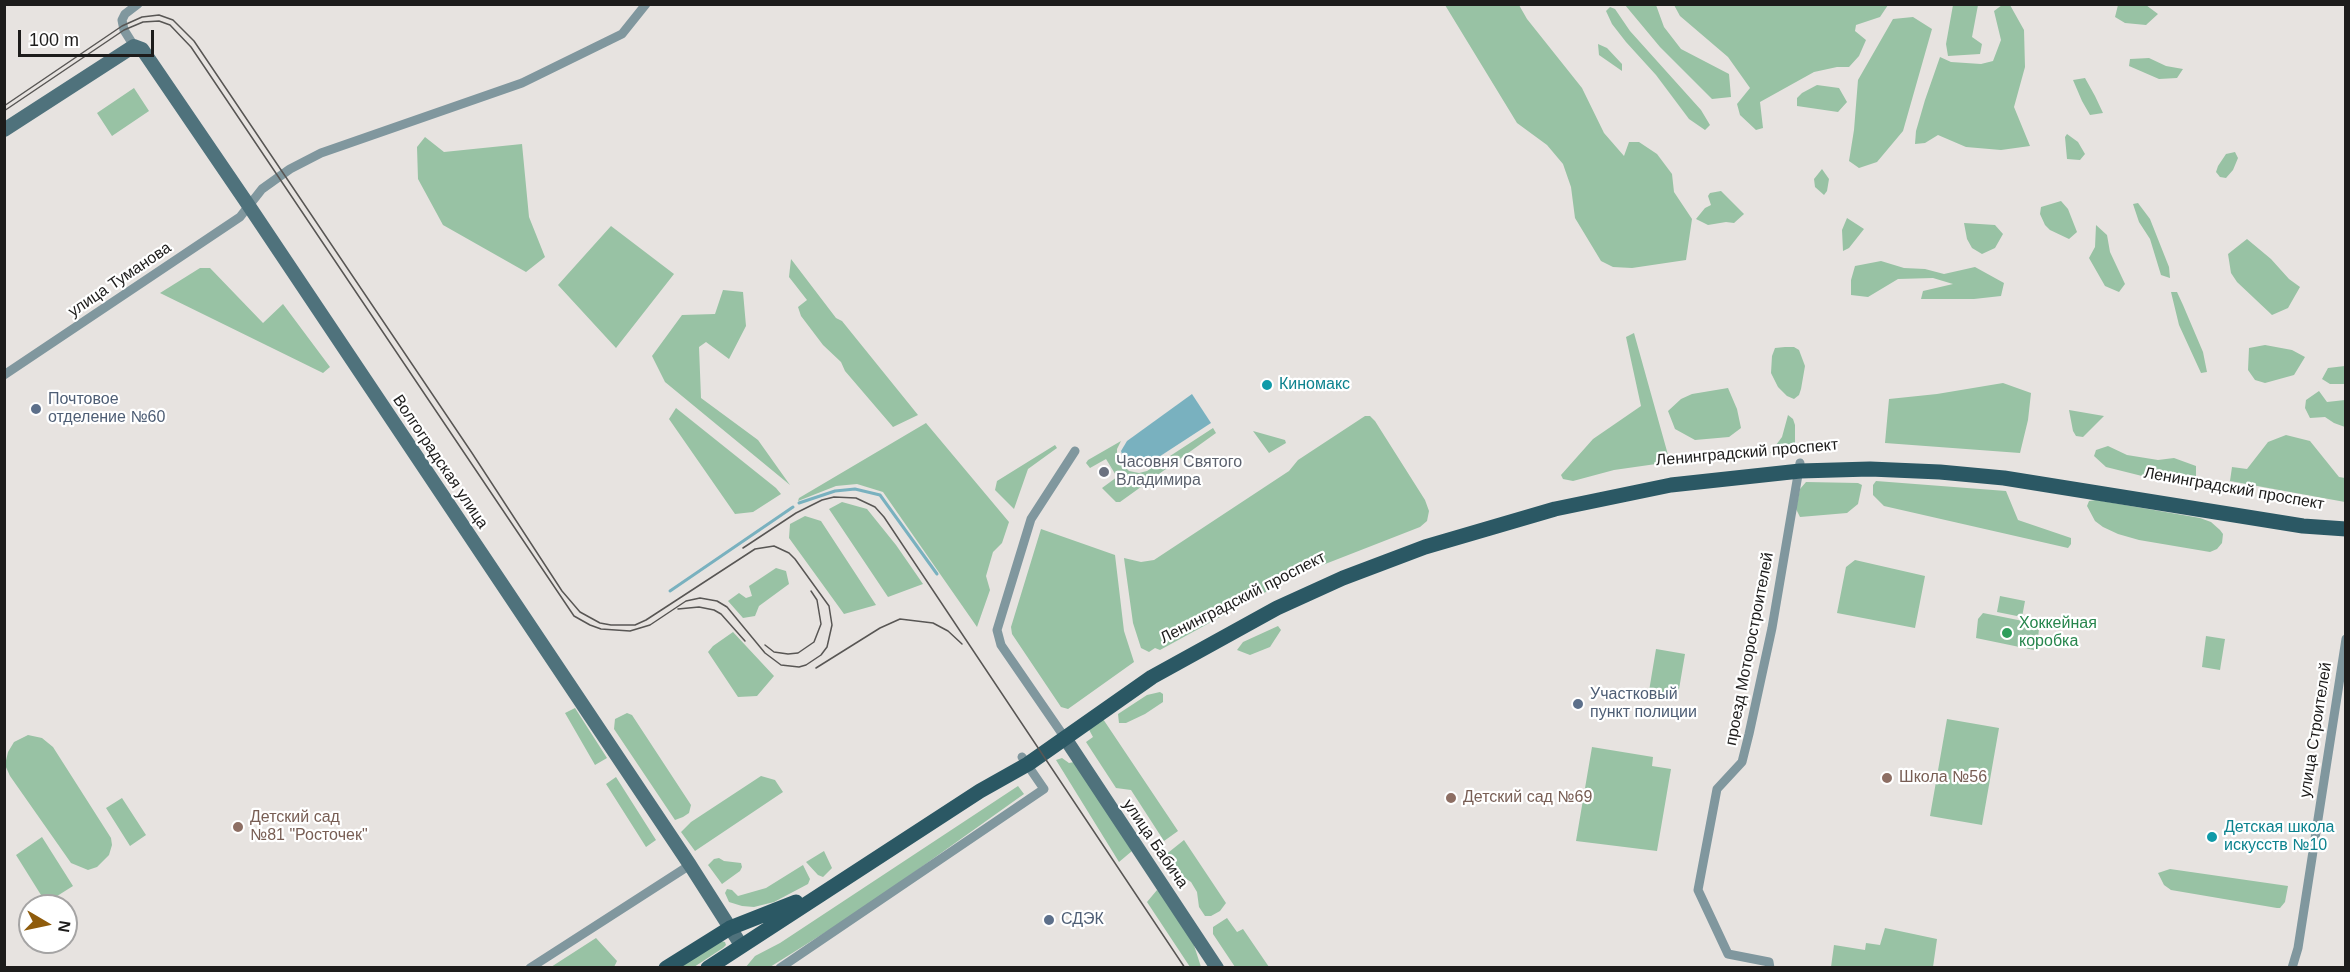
<!DOCTYPE html>
<html>
<head>
<meta charset="utf-8">
<style>
  body { margin:0 }
  #map { position:relative; width:2350px; height:972px; overflow:hidden; background:#e7e3e0; font-family:Helvetica,sans-serif }
  canvas { display:block }
  .frame { position:absolute; inset:0; border:6px solid #1d1c1b; pointer-events:none }
  .north { position:absolute; left:18px; top:894px; width:60px; height:60px; box-sizing:border-box; background:#fff; border:2px solid #a5a4a4; border-radius:50%; rotate:99deg; font-size:16px; font-weight:700; line-height:24px; text-align:center; color:#1d1c1b }
  .north::after { content:''; display:block; margin:auto; width:21px; height:27px; background:#8f5c0c; clip-path:polygon(50% 0,100% 100%,50% 72%,0 100%) }
  .scale { position:absolute; left:18px; top:30px; width:136px; height:27px; box-sizing:border-box; border:3px solid #1d1c1b; border-top:0; padding-left:8px; font-size:18px; line-height:21px; white-space:nowrap; color:#1d1c1b; -webkit-text-stroke:4px #fff; paint-order:stroke }
</style>
</head>
<body>
<div id="map">
<canvas width="2350" height="972"></canvas>
<div class="frame"></div>
<div class="north">N</div>
<div class="scale">100 m</div>
</div>
<script>
const context = document.querySelector('canvas').getContext('2d');
context.lineJoin = 'round';
function fill(path, color) { context.fillStyle = color; context.fill(path, 'evenodd'); }
const toPath = rows => new Path2D(rows.map(r => 'M' + r).join(''));
function strokePath(path, color, width, dash) { context.strokeStyle = color; context.lineWidth = width; context.lineCap = dash ? 'butt' : 'round'; context.setLineDash(dash || []); context.stroke(path); }
function write(font, color, halo, rows, align = 'center') {
  context.font = font + ' Helvetica,sans-serif'; context.lineWidth = 4.5; context.setLineDash([]); context.textBaseline = 'middle'; context.strokeStyle = halo; context.fillStyle = color; for (const [text, x, y, turn = 0] of rows) {
    context.save(); context.translate(x, y); context.rotate((+turn || 0) * Math.PI / 180); context.textAlign = isNaN(turn) ? turn : align; if (halo) context.strokeText(text, 0, 0); context.fillText(text, 0, 0); context.restore();
  }
}
fill(toPath([
  [1445,5,1519,5,1527,19,1582,88,1604,133,1624,156,1629,142,1639,142,1657,154,1672,174,1674,192,1692,219,1686,260,1632,268,1613,267,1601,261,1575,218,1571,187,1563,164,1547,145,1517,123],
  [1625,5,1656,5,1664,27,1681,49,1729,74,1731,97,1712,99,1660,47],
  [1674,5,1888,5,1880,17,1856,25,1855,31,1866,40,1859,56,1849,67,1837,67,1814,72,1760,102,1763,128,1756,130,1740,115,1737,104,1750,88,1728,57,1680,16],
  [1953,5,1978,5,1972,37,1982,44,1980,54,1948,56,1946,44],
  [2002,5,2010,5,2024,30,2025,67,2014,107,2030,146,2001,150,1966,147,1938,135,1925,143,1915,144,1916,131,1925,100,1940,57,1951,62,1981,64,1993,61,2001,40,1994,11],
  [2118,5,2146,5,2158,14,2146,25,2125,23,2115,17],
  [1610,7,1615,9,1630,31,1701,110,1710,125,1705,130,1689,119,1656,75,1626,42,1612,24,1606,11],
  [1913,17,1932,29,1903,131,1877,162,1859,168,1849,161,1854,130,1858,80,1893,19],
  [1598,44,1607,48,1622,64,1622,71,1599,55],
  [2149,58,2166,66,2183,69,2177,78,2159,79,2129,66,2130,59],
  [2085,78,2095,96,2103,113,2090,115,2082,101,2073,80],
  [1817,85,1839,88,1847,102,1838,112,1797,106,1797,98,1802,93],
  [134,88,149,111,112,136,97,113],
  [2067,134,2078,142,2085,154,2080,160,2067,159,2065,137],
  [425,137,444,152,522,144,529,217,545,257,526,272,443,225,418,179,417,147],
  [2235,152,2238,158,2233,170,2226,178,2220,177,2216,172,2218,166,2226,154],
  [1822,169,1829,179,1827,191,1824,195,1815,187,1814,179],
  [1721,191,1744,214,1734,223,1726,222,1708,225,1696,219,1705,208,1711,205,1708,196,1710,193],
  [2061,201,2068,209,2077,232,2069,239,2050,230,2045,225,2040,214,2041,207],
  [2138,203,2150,219,2169,267,2170,278,2161,275,2150,239,2139,222,2133,204],
  [1847,218,1864,229,1849,248,1843,251,1842,230],
  [1964,223,1995,225,2003,234,1995,248,1982,254,1972,248,1967,239],
  [2096,225,2107,235,2110,252,2125,284,2119,292,2105,286,2089,258,2095,247],
  [611,226,674,274,616,348,558,285],
  [2247,239,2271,259,2289,279,2300,287,2288,308,2272,315,2237,282,2231,273,2228,254],
  [791,259,836,318,842,321,918,415,893,427,845,371,841,362,823,345,801,316,798,307,807,300,789,277],
  [1881,261,1904,268,1925,269,1944,274,1975,267,2004,283,2001,296,1974,299,1921,299,1923,291,1953,284,1933,278,1898,279,1868,297,1851,295,1851,280,1855,266],
  [200,268,210,268,263,323,283,304,330,367,323,373,160,293],
  [723,290,743,292,746,326,729,359,706,342,699,347,701,398,758,440,790,485,665,382,652,356,682,315,715,314],
  [2171,292,2177,292,2183,305,2203,352,2207,372,2201,373,2179,325],
  [1634,333,1670,462,1614,470,1573,481,1563,479,1561,475,1593,439,1641,406,1626,337],
  [2265,345,2292,350,2305,357,2294,375,2265,383,2255,380,2248,370,2249,348],
  [1785,347,1794,347,1799,350,1805,366,1801,389,1799,395,1794,399,1787,396,1778,387,1771,373,1772,356,1775,348],
  [2345,366,2345,384,2330,384,2322,379,2328,368],
  [2003,383,2031,393,2028,420,2020,453,1885,443,1889,399,1937,394],
  [1728,388,1737,409,1741,428,1729,437,1695,440,1675,429,1668,411,1681,399,1692,394],
  [2319,391,2327,402,2345,400,2345,427,2334,423,2325,417,2310,418,2305,408,2306,400],
  [676,408,776,488,781,494,753,512,735,514,669,419],
  [2069,410,2104,416,2083,437,2076,436,2073,431],
  [1788,415,1793,419,1795,425,1795,445,1789,450,1770,453,1782,437],
  [1365,416,1370,416,1375,421,1425,500,1429,511,1427,521,1420,527,1297,575,1160,650,1155,648,1149,652,1141,648,1133,623,1124,558,1141,562,1154,560,1289,471,1298,460],
  [926,423,1009,522,1002,543,993,552,986,576,990,590,977,627,883,492,857,484,836,486,798,501,799,498],
  [1213,428,1216,433,1120,502,1116,502,1102,488,1117,477,1106,459,1090,468,1086,463,1088,460,1121,441,1117,449,1117,455,1124,466,1129,471,1139,473,1147,471],
  [1253,431,1285,440,1286,443,1269,453],
  [2286,435,2310,441,2339,477,2345,478,2345,502,2230,481,2232,467,2247,469,2268,442],
  [1055,445,1057,448,1028,469,1014,509,995,490,997,481],
  [2108,446,2127,455,2158,460,2174,458,2196,466,2196,481,2174,484,2106,467,2094,456,2096,450],
  [1876,481,2006,491,2018,520,2071,538,2071,544,2068,548,1884,506,1873,495,1873,485],
  [1806,482,1858,483,1862,485,1858,504,1847,513,1800,517,1796,509,1800,489],
  [2096,500,2200,518,2211,522,2220,530,2223,534,2222,543,2217,549,2210,552,2139,540,2118,534,2103,527,2095,521,2087,506,2089,501],
  [842,502,867,509,896,545,923,584,888,597,829,509],
  [805,516,821,521,876,605,844,614,789,538,790,524],
  [1041,529,1115,555,1124,631,1134,662,1068,709,1061,707,1012,634,1011,627],
  [1855,560,1925,576,1915,628,1837,613,1846,567],
  [776,568,786,571,789,584,759,606,755,616,743,618,728,601,739,593,746,598,752,596,749,586],
  [2000,596,2025,601,2022,617,1997,612],
  [1983,613,2038,624,2039,629,2037,646,2034,650,1976,638,1978,619],
  [1278,626,1281,630,1270,647,1250,655,1237,650,1243,642],
  [733,632,774,676,757,696,738,697,708,652,713,646],
  [2206,636,2225,639,2220,670,2202,667],
  [1656,649,1685,654,1678,695,1649,691],
  [1160,692,1163,694,1163,702,1145,714,1126,723,1119,723,1118,714,1147,695],
  [575,708,607,758,595,765,565,713],
  [627,713,632,715,691,805,689,813,683,817,675,820,614,729,615,719],
  [1101,716,1178,831,1164,841,1131,790,1116,788,1086,742,1093,737,1087,726],
  [1947,719,1999,728,1982,825,1930,816],
  [28,735,42,738,53,747,111,838,112,845,109,855,97,867,88,870,71,863,10,776,5,765,8,752,14,742],
  [1592,747,1653,757,1652,766,1671,769,1657,851,1576,841],
  [1062,758,1069,763,1074,762,1132,851,1119,862,1056,760],
  [761,776,775,780,783,792,695,851,681,832,691,822],
  [616,777,656,840,646,847,606,784],
  [1018,786,1024,794,861,910,770,967,745,968,755,956,780,943],
  [122,798,146,835,130,846,106,808],
  [42,837,73,886,46,903,16,855],
  [1184,840,1226,903,1220,911,1211,916,1205,916,1199,907,1197,892,1191,882,1174,871,1164,856],
  [824,851,832,868,823,877,818,875,806,862],
  [719,858,724,861,741,863,742,867,740,871,722,884,708,865,714,859],
  [803,865,810,879,808,884,774,902,754,907,742,906,729,902,725,893,727,889,732,890,738,896,766,888],
  [2170,869,2288,886,2285,902,2280,908,2277,908,2171,890,2164,885,2158,873],
  [1157,890,1160,892,1192,939,1201,967,1190,967,1147,902],
  [1227,918,1237,932,1243,929,1269,967,1235,967,1213,934,1213,927],
  [1885,928,1937,939,1933,967,1831,967,1834,945,1865,950,1866,943,1880,945],
  [596,938,617,961,614,967,551,967],
  [721,941,725,942,726,945,723,948,694,967,679,968]
]), '#98c2a4');
fill(toPath([
  [1192,394,1211,423,1145,466,1137,468,1127,464,1124,461,1121,451,1127,441]
]), '#79b1bf');
strokePath(toPath([
  [799,503,835,491,855,489,880,495,937,574],
  [670,591,793,507]
]), '#79b1bf', 3);
strokePath(toPath([
  [134,46,124,30,122,20,125,14,138,4],
  [4,375,240,217,262,189,290,169,321,153,522,83,622,34,646,4],
  [1065,738,1001,645,997,630,1031,519,1075,451],
  [530,968,690,865],
  [780,968,1044,789,1022,757],
  [1770,968,1769,962,1728,954,1698,890,1717,789,1742,762,1749,734,1772,628,1800,463],
  [2292,968,2298,948,2346,639]
]), '#80979e', 9);
strokePath(toPath([
  [4,130,134,46,142,49,249,206,690,865,741,945],
  [1065,738,1217,968]
]), '#4f727c', 14);
strokePath(toPath([
  [666,968,730,928,796,902],
  [708,968,980,791,1028,764,1152,677,1277,608,1343,578,1425,547,1555,509,1671,485,1800,471,1870,469,1940,472,2004,478,2303,526,2346,529]
]), '#2b5864', 15);
strokePath(toPath([
  [4,106,122,26,142,17,159,15,173,20,194,41,472,453,562,591,580,612,600,623,611,625,635,625,646,620,755,549,774,546,789,553,795,559,829,606,832,625,827,647,821,655,806,665,799,667,781,665,765,653,727,607,717,601,700,598,686,601,650,625,630,631,601,629,590,625,574,616,191,47,170,25,159,21,143,22,124,30,4,111],
  [743,548,796,513,822,500,834,497,856,498,875,507,884,517,1185,968],
  [678,609,699,607,714,610,721,614,745,641],
  [765,645,774,652,788,654,798,653,814,642,821,624,817,600,811,591],
  [816,668,880,628,900,619,933,623,948,631,962,644]
]), '#585654', 1.5);
for (const [x, y, r, color] of [
  [1267,385,6,"#0f9aa8"],
  [36,409,6,"#5c6f8a"],
  [1104,472,6,"#6b7280"],
  [2007,633,6,"#2e9e5b"],
  [1578,704,6,"#5c6f8a"],
  [1887,778,6,"#8d6e63"],
  [1451,798,6,"#8d6e63"],
  [238,827,6,"#8d6e63"],
  [2212,837,6,"#0f9aa8"],
  [1049,920,6,"#5c6f8a"]
]) { const dot = new Path2D(); dot.arc(x, y, r, 0, 2 * Math.PI); context.fillStyle = color; context.fill(dot); strokePath(dot, '#fff', 2); }
write('16px', '#1d1c1b', '#fff', [
  ["улица Туманова",120,280,-34],
  ["Ленинградский проспект",1747,453,-5],
  ["Волгоградская улица",440,462,56],
  ["Ленинградский проспект",2234,489,10],
  ["Ленинградский проспект",1243,598,-27],
  ["проезд Моторостроителей",1750,649,-79],
  ["улица Строителей",2316,730,-81],
  ["улица Бабича",1155,844,56]
]);
write('16px', '#0d838f', '#fff', [
  ["Киномакс",1279,385],
  ["Детская школа",2224,828],
  ["искусств №10",2224,846]
], 'left');
write('16px', '#4e5e75', '#fff', [
  ["Почтовое",48,400],
  ["отделение №60",48,418],
  ["Участковый",1590,695],
  ["пункт полиции",1590,713],
  ["СДЭК",1061,920]
], 'left');
write('16px', '#5b616d', '#fff', [
  ["Часовня Святого",1116,463],
  ["Владимира",1116,481]
], 'left');
write('16px', '#27864d', '#fff', [
  ["Хоккейная",2019,624],
  ["коробка",2019,642]
], 'left');
write('16px', '#785e54', '#fff', [
  ["Школа №56",1899,778],
  ["Детский сад №69",1463,798],
  ["Детский сад",250,818],
  ["№81 \"Росточек\"",250,836]
], 'left');
</script>
</body>
</html>
